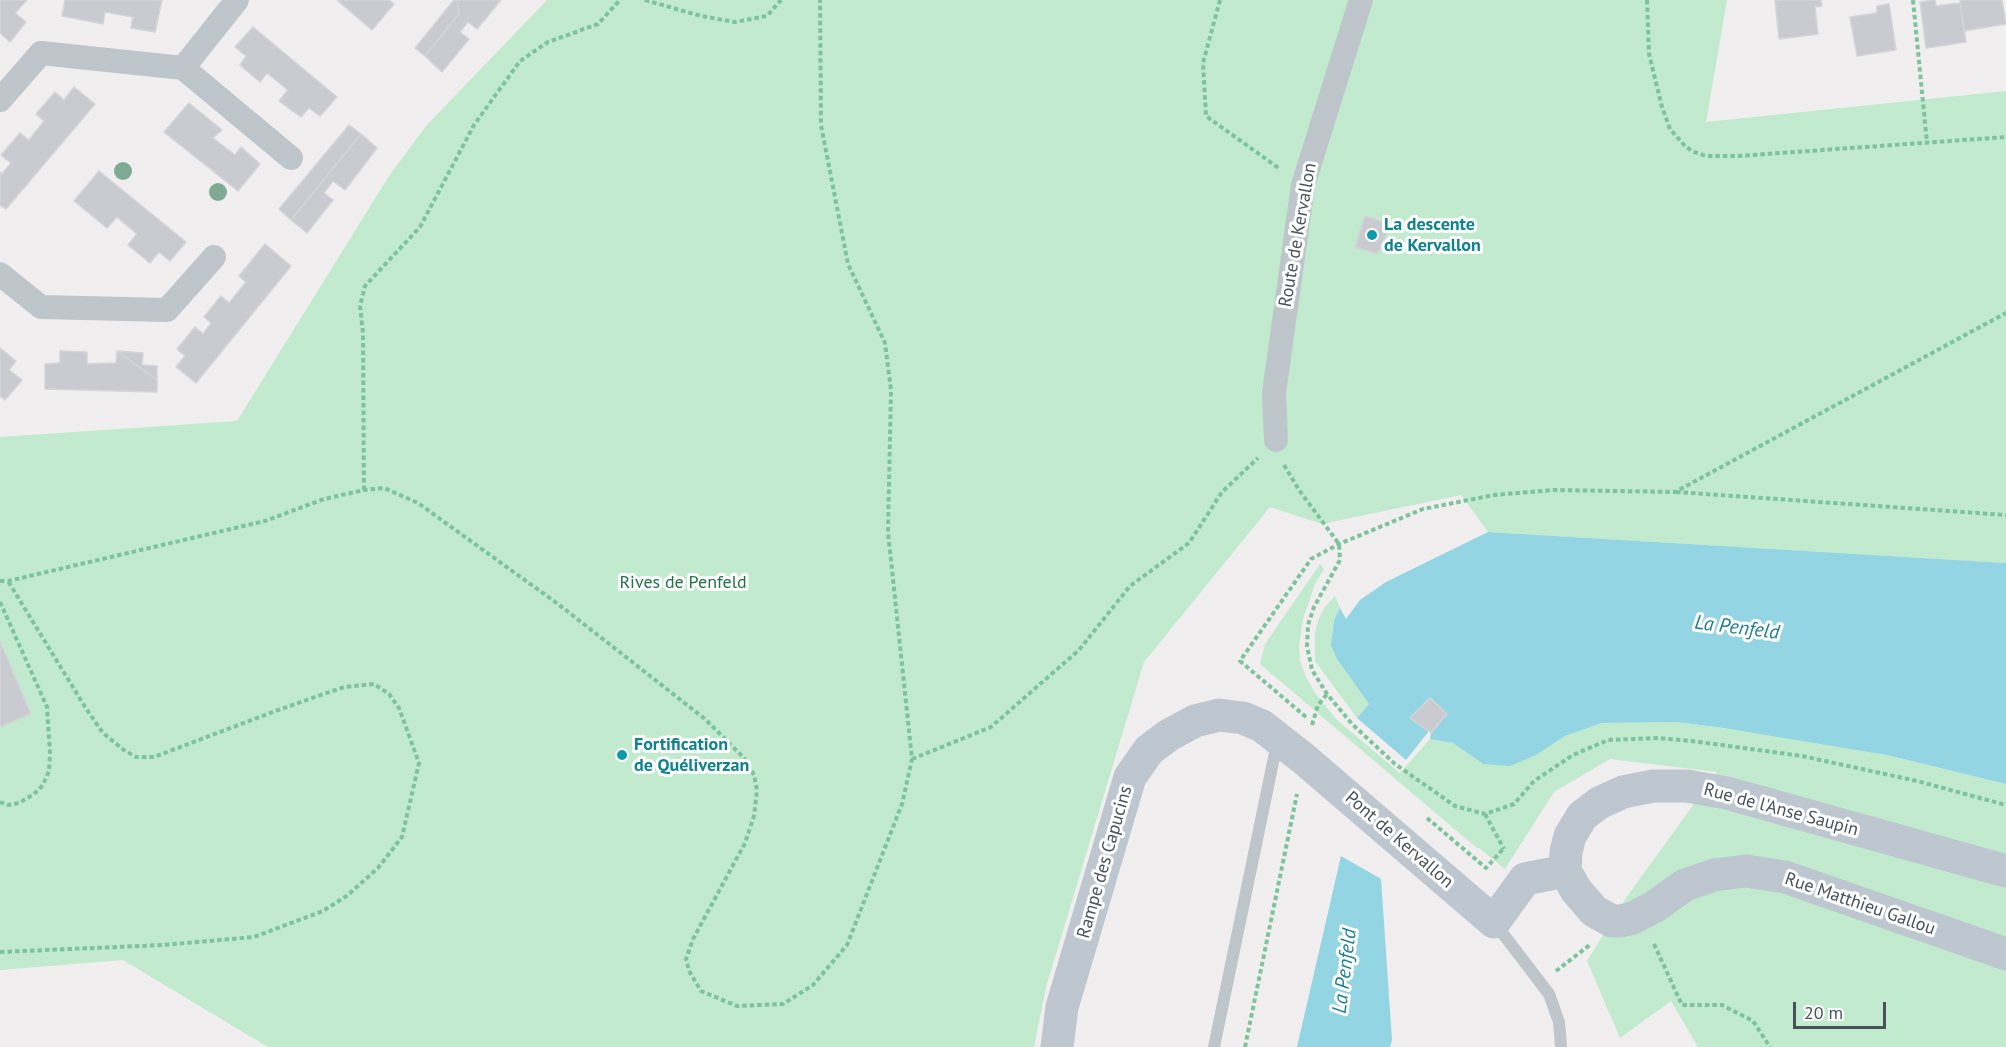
<!DOCTYPE html>
<html>
<head>
<meta charset="utf-8">
<style>
  body { margin:0 }
  #map { position:relative; width:2006px; height:1047px; overflow:hidden; background:#f1eeef; font-family:"PT Sans",sans-serif }
  canvas { display:block }
  .scale { position:absolute; left:1793px; top:1002px; width:93px; height:27px; box-sizing:border-box; border:3px solid #49525a; border-top:0; padding-left:8px; font-size:18px; line-height:21px; white-space:nowrap; color:#49525a; -webkit-text-stroke:4px #fff; paint-order:stroke }
</style>
</head>
<body>
<div id="map">
<canvas width="2006" height="1047"></canvas>
<div class="scale">20 m</div>
</div>
<script>
const context = document.querySelector('canvas').getContext('2d');
context.lineJoin = 'round';
function fill(path, color) { context.fillStyle = color; context.fill(path, 'evenodd'); }
const toPath = rows => new Path2D(rows.map(r => 'M' + r).join(''));
function strokePath(path, color, width, dash) { context.strokeStyle = color; context.lineWidth = width; context.lineCap = dash ? 'butt' : 'round'; context.setLineDash(dash || []); context.stroke(path); }
function write(font, color, halo, rows, align = 'center') {
  context.font = font + ' "PT Sans",sans-serif'; context.lineWidth = 6; context.setLineDash([]); context.textBaseline = 'middle'; context.strokeStyle = halo; context.fillStyle = color; for (const [text, x, y, turn = 0] of rows) {
    context.save(); context.translate(x, y); context.rotate((+turn || 0) * Math.PI / 180); context.textAlign = isNaN(turn) ? turn : align; if (halo) context.strokeText(text, 0, 0); context.fillText(text, 0, 0); context.restore();
  }
}
fill(toPath([
  [547,0,1727,0,1706,122,2006,91,2006,563,1488,532,1461,495,1322,524,1270,507,1144,662,1046,987,1034,1047,268,1047,123,960,0,970,0,437,237,421,389,176,426,126],
  [1320,564,1324,569,1315,584,1303,619,1299,646,1300,661,1306,677,1315,693,1336,719,1400,773,1430,739,1453,743,1483,764,1536,755,1565,736,1602,723,1676,722,1771,734,1887,755,2006,784,2006,1047,1698,1047,1671,1001,1620,1038,1587,961,1626,898,1717,772,1610,759,1554,792,1505,869,1479,848,1477,848,1260,664,1265,644],
  [1335,596,1340,608,1334,620,1332,632,1337,659,1369,704,1357,718,1315,661,1315,633,1318,620,1325,607]
]), '#c1eacf');
fill(toPath([
  [1488,532,2006,563,2006,784,1887,755,1724,728,1676,722,1602,723,1565,736,1536,755,1510,766,1483,764,1453,743,1430,739,1431,733,1429,731,1406,760,1357,718,1369,704,1337,659,1331,645,1334,620,1340,608,1346,619,1360,600,1386,582],
  [1341,856,1381,879,1392,1040,1390,1047,1297,1047]
]), '#93d5e2');
const building = toPath([
  [0,0,27,0,15,13,26,22,10,42,0,33,0,0],
  [65,0,162,0,155,32,131,28,133,17,105,12,103,24,62,16,65,0],
  [337,0,389,0,394,4,372,30,337,0],
  [454,0,457,0,459,14,425,56,415,48,454,0],
  [457,0,501,0,477,29,468,22,460,32,469,39,442,72,425,56,459,14,457,0],
  [1775,0,1821,0,1822,6,1815,7,1818,34,1779,39,1775,0],
  [1935,0,1936,6,1960,3,1966,42,1926,48,1920,2,1935,0],
  [1960,0,2002,0,2006,24,1964,31,1960,0],
  [1889,4,1896,50,1857,56,1850,17,1877,13,1877,6,1889,4],
  [253,27,337,97,320,116,309,108,301,117,279,101,288,90,267,73,260,82,240,65,246,56,235,47,253,27],
  [74,87,95,104,6,209,0,205,0,172,2,174,11,163,1,155,20,133,29,140,44,121,36,114,55,92,64,100,74,87],
  [189,103,222,130,213,138,235,155,241,147,260,164,238,191,164,132,189,103],
  [349,125,361,134,291,220,279,209,349,125],
  [361,134,377,148,345,190,333,181,324,193,333,200,307,233,291,220,361,134],
  [99,171,186,242,170,261,159,252,150,263,128,245,137,234,117,217,107,228,74,201,99,171],
  [1365,216,1391,224,1378,254,1355,247,1365,216],
  [265,244,291,266,196,383,176,367,185,356,177,349,195,327,203,334,211,323,204,317,221,296,229,303,246,282,239,276,265,244],
  [0,348,16,361,9,370,22,380,5,400,0,396,0,348],
  [60,351,87,352,87,364,116,363,117,351,157,380,157,392,45,389,45,364,60,363,60,351],
  [117,351,143,353,142,365,157,366,157,380,117,351],
  [0,641,31,714,0,727,0,641],
  [1430,698,1447,714,1431,733,1410,718,1430,698]
]);
fill(building, '#c9cbd0');
strokePath(building, '#d3d5d9', 1.5);
strokePath(toPath([
  [645,0,701,16,735,22,767,16,781,0],
  [1220,0,1203,63,1206,116,1280,169],
  [1647,0,1649,54,1662,107,1670,129,1685,146,1692,151,1706,156,1738,156,2006,137],
  [1913,0,1927,143],
  [1284,465,1299,490,1339,544,1340,560,1314,607,1308,625,1307,646,1312,670,1327,694,1352,724,1395,764,1455,806,1485,814,1514,804,1534,781,1573,755,1608,740,1657,738,1692,741,1802,756,1917,781,2006,805],
  [364,490,363,333,360,306,365,286,420,227,474,125,520,61,548,42,598,24,620,0],
  [1676,492,2006,515],
  [0,581,8,581,265,521,324,499,364,490,384,488,418,503,558,604,631,661,705,719,744,758,754,775,757,790,754,816,745,843,693,939,686,959,689,971,701,991,737,1006,783,1004,813,985,847,945,902,804,912,759,888,532,891,390,885,343,848,264,821,125,820,0],
  [0,602,47,707,50,753,49,771,43,785,34,794,19,803,8,805,0,802],
  [1306,717,1240,661,1311,559,1339,544,1423,509,1494,495,1554,490,1675,492,2006,313],
  [1312,725,1318,705,1327,694],
  [912,759,991,727,1079,650,1130,586,1189,543,1222,492,1258,458],
  [1485,814,1504,849],
  [1427,818,1486,868,1504,848],
  [1654,944,1682,1005,1722,1005,1753,1021,1770,1047],
  [0,952,163,945,254,937,323,911,348,895,378,868,402,837,419,763,399,708,389,694,374,684,344,687,278,710,154,757,136,757,124,750,103,733,85,707,8,581],
  [1556,971,1591,944],
  [1245,1047,1297,794]
]), '#7dc49e', 4, [4.5, 3]);
strokePath(toPath([
  [1494,922,1549,994,1559,1022,1561,1047],
  [1214,1047,1277,743]
]), '#bec6cc', 12);
strokePath(toPath([
  [183,68,291,158],
  [0,100,41,53,183,68,237,0],
  [0,274,41,307,167,310,214,257],
  [1276,440,1274,393,1303,185,1361,0]
]), '#bec6cc', 24);
strokePath(toPath([
  [1565,871,1566,852,1570,836,1582,816,1599,803,1623,792,1653,786,1687,786,1727,793,2006,871],
  [1565,871,1576,890,1594,911,1612,921,1621,921,1633,918,1654,907,1685,885,1714,875,1746,871,1785,877,2006,954],
  [1057,1047,1062,1007,1130,777,1149,750,1169,735,1195,721,1219,715,1243,718,1262,726,1304,759,1494,922,1525,879,1565,871]
]), '#bec7d0', 33);
context.fillStyle = '#7faa93';
for (const [x, y] of [
  [123,171],
  [218,192]
]) { context.beginPath(); context.arc(x, y, 9, 0, 2 * Math.PI); context.fill(); }
for (const [x, y, r, color] of [
  [1372,235,6,"#0f9aa8"],
  [622,755,6,"#0f9aa8"]
]) { const dot = new Path2D(); dot.arc(x, y, r, 0, 2 * Math.PI); context.fillStyle = color; context.fill(dot); strokePath(dot, '#fff', 2); }
write('bold 18px', '#0d838f', '#fff', [
  ["La descente",1384,225],
  ["de Kervallon",1384,246],
  ["Fortification",634,745],
  ["de Quéliverzan",634,766]
], 'left');
write('18px', '#49525a', '#fff', [
  ["Route de Kervallon",1298,235,-80],
  ["Rue de l'Anse Saupin",1781,810,15],
  ["Pont de Kervallon",1399,840,41],
  ["Rampe des Capucins",1105,862,-74],
  ["Rue Matthieu Gallou",1860,904,19]
]);
write('18px', '#217347', '#fff', [
  ["Rives de Penfeld",683,583]
]);
write('italic 20px', '#1b7e92', '#fff', [
  ["La Penfeld",1737,628,7],
  ["La Penfeld",1345,971,-83]
]);
</script>
</body>
</html>
